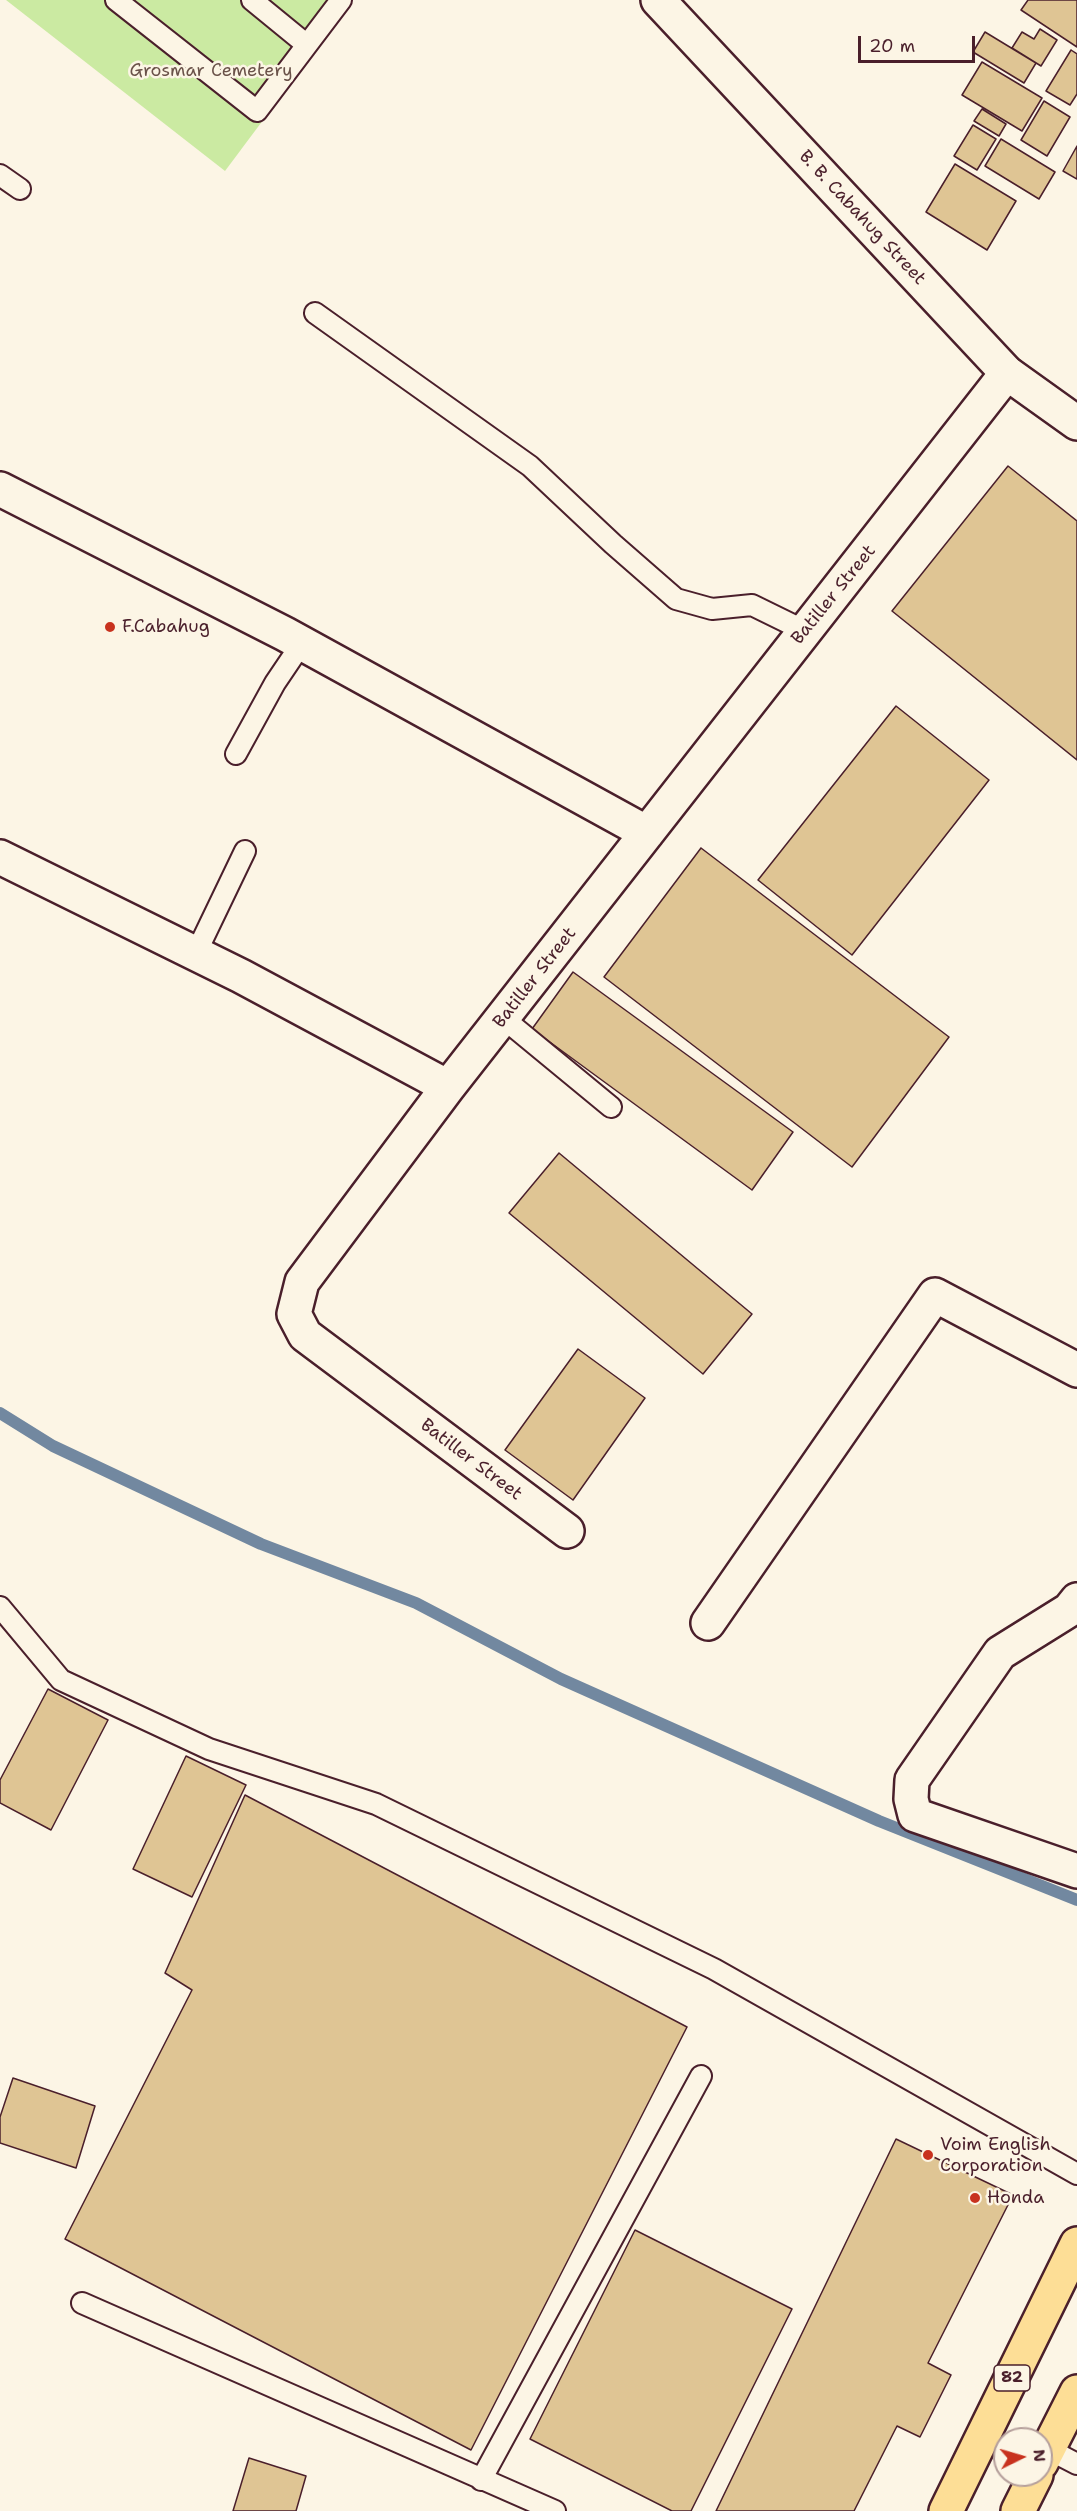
<!DOCTYPE html>
<html>
<head>
<meta charset="utf-8">
<style>
  body { margin:0 }
  #map { position:relative; width:1077px; height:2511px; overflow:hidden; background:#fcf5e5; font-family:"Shantell Sans",sans-serif }
  canvas { display:block }
  .north { position:absolute; left:993px; top:2427px; width:60px; height:60px; box-sizing:border-box; background:#fcf5e5; border:2px solid #b59f9b; border-radius:50%; rotate:85deg; font-size:16px; font-weight:700; line-height:24px; text-align:center; color:#4a1f2b }
  .north::after { content:''; display:block; margin:auto; width:21px; height:27px; background:#c8321e; clip-path:polygon(50% 0,100% 100%,50% 72%,0 100%) }
  .scale { position:absolute; left:858px; top:36px; width:117px; height:27px; box-sizing:border-box; border:3px solid #4a1f2b; border-top:0; padding-left:8px; font-size:18px; line-height:21px; white-space:nowrap; color:#4a1f2b; -webkit-text-stroke:4px #fcf5e5; paint-order:stroke }
</style>
</head>
<body>
<div id="map">
<canvas width="1077" height="2511"></canvas>
<div class="north">N</div>
<div class="scale">20 m</div>
</div>
<script>
const context = document.querySelector('canvas').getContext('2d');
context.lineJoin = 'round';
function fill(path, color) { context.fillStyle = color; context.fill(path, 'evenodd'); }
const toPath = rows => new Path2D(rows.map(r => 'M' + r).join(''));
function strokePath(path, color, width, dash) { context.strokeStyle = color; context.lineWidth = width; context.lineCap = dash ? 'butt' : 'round'; context.setLineDash(dash || []); context.stroke(path); }
function write(font, color, halo, rows, align = 'center') {
  context.font = font + ' "Shantell Sans",sans-serif'; context.lineWidth = 5; context.setLineDash([]); context.textBaseline = 'middle'; context.strokeStyle = halo; context.fillStyle = color; for (const [text, x, y, turn = 0] of rows) {
    context.save(); context.translate(x, y); context.rotate((+turn || 0) * Math.PI / 180); context.textAlign = isNaN(turn) ? turn : align; if (halo) context.strokeText(text, 0, 0); context.fillText(text, 0, 0); context.restore();
  }
}
fill(toPath([
  [6,0,353,0,225,171]
]), '#cbeaa2');
strokePath(toPath([
  [0,1413,53,1446,261,1544,416,1603,561,1679,879,1821,1077,1900]
]), '#7288a0', 12);
const building = toPath([
  [1028,0,1077,0,1077,47,1021,10,1028,0],
  [1040,29,1057,40,1041,66,1012,48,1022,32,1034,39,1040,29],
  [985,32,1036,63,1024,83,973,52,985,32],
  [1071,50,1077,54,1077,94,1070,105,1046,91,1071,50],
  [982,62,1042,98,1022,131,962,95,982,62],
  [1044,101,1070,117,1047,156,1021,140,1044,101],
  [982,109,1006,124,999,136,974,121,982,109],
  [973,125,996,139,977,170,954,156,973,125],
  [1001,139,1055,172,1039,199,985,166,1001,139],
  [1077,146,1077,179,1063,171,1077,146],
  [955,164,1016,201,987,250,926,212,955,164],
  [1008,466,1077,521,1077,760,892,611,1008,466],
  [896,706,989,780,852,955,758,880,896,706],
  [701,848,949,1037,852,1167,604,977,701,848],
  [573,972,793,1132,752,1190,532,1029,573,972],
  [559,1153,752,1314,703,1374,509,1213,559,1153],
  [578,1349,645,1398,573,1500,505,1450,578,1349],
  [48,1689,108,1720,51,1830,0,1803,0,1780,48,1689],
  [186,1756,246,1785,192,1897,133,1869,186,1756],
  [245,1795,687,2027,471,2450,65,2239,192,1990,165,1973,245,1795],
  [13,2078,95,2106,76,2168,0,2143,0,2117,13,2078],
  [896,2139,1013,2195,928,2363,951,2375,920,2437,897,2426,854,2511,716,2511,896,2139],
  [635,2230,792,2309,691,2511,672,2511,530,2439,635,2230],
  [249,2458,306,2476,296,2511,233,2511,249,2458]
]);
fill(building, '#dfc594');
strokePath(building, '#4a1f2b', 1.5);
const service = toPath([
  [116,0,257,111,341,0],
  [252,0,307,45],
  [0,175,20,189],
  [315,313,530,466,613,544,676,599,712,609,752,605,805,631],
  [236,754,275,683,302,643],
  [196,953,245,851],
  [503,1018,611,1107],
  [0,1607,61,1680,209,1749,376,1804,714,1969,1077,2174],
  [82,2303,555,2511],
  [1048,2449,1077,2464],
  [481,2480,701,2076]
]);
const minor = toPath([
  [0,489,285,634,647,833],
  [0,857,241,976,448,1087],
  [567,1531,305,1335,294,1314,302,1282,448,1087,1007,373],
  [1077,1600,1069,1610,1000,1653,912,1780,911,1799,915,1815,1077,1871],
  [708,1623,935,1295,1077,1370]
]);
const tertiary = toPath([
  [658,0,1007,373,1077,423]
]);
const primary = toPath([
  [1041,2463,1077,2392],
  [946,2511,1077,2244],
  [1018,2511,1036,2475]
]);
strokePath(service, '#4a1f2b', 24);
strokePath(minor, '#4a1f2b', 38);
strokePath(tertiary, '#4a1f2b', 38);
strokePath(primary, '#4a1f2b', 38);
strokePath(service, '#fcf5e5', 20);
strokePath(minor, '#fcf5e5', 33);
strokePath(tertiary, '#fcf5e5', 33);
strokePath(primary, '#fdde96', 33);
for (const [x, y, r, color] of [
  [110,627,6,"#c8321e"],
  [928,2155,6,"#c8321e"],
  [975,2198,6,"#c8321e"]
]) { const dot = new Path2D(); dot.arc(x, y, r, 0, 2 * Math.PI); context.fillStyle = color; context.fill(dot); strokePath(dot, '#fcf5e5', 2); }
for (const [x, y, w] of [
  [1012,2378,36]
]) { const box = new Path2D(); box.roundRect(x - w / 2, y - 13, w, 26, 4.5); context.fillStyle = '#fcf5e5'; context.fill(box); strokePath(box, '#4a1f2b', 1.5); }
write('bold 16px', '#4a1f2b', null, [
  ["82",1012,2378]
]);
write('18px', '#6a5249', '#fcf5e5', [
  ["Grosmar Cemetery",211,71]
]);
write('18px', '#4a1f2b', '#fcf5e5', [
  ["B. B. Cabahug Street",862,218,47],
  ["Batiller Street",834,595,-51],
  ["Batiller Street",535,978,-52],
  ["Batiller Street",471,1460,37]
]);
write('18px', '#4a1f2b', '#fcf5e5', [
  ["F.Cabahug",122,627],
  ["Voim English",940,2145],
  ["Corporation",940,2166],
  ["Honda",987,2198]
], 'left');
</script>
</body>
</html>
